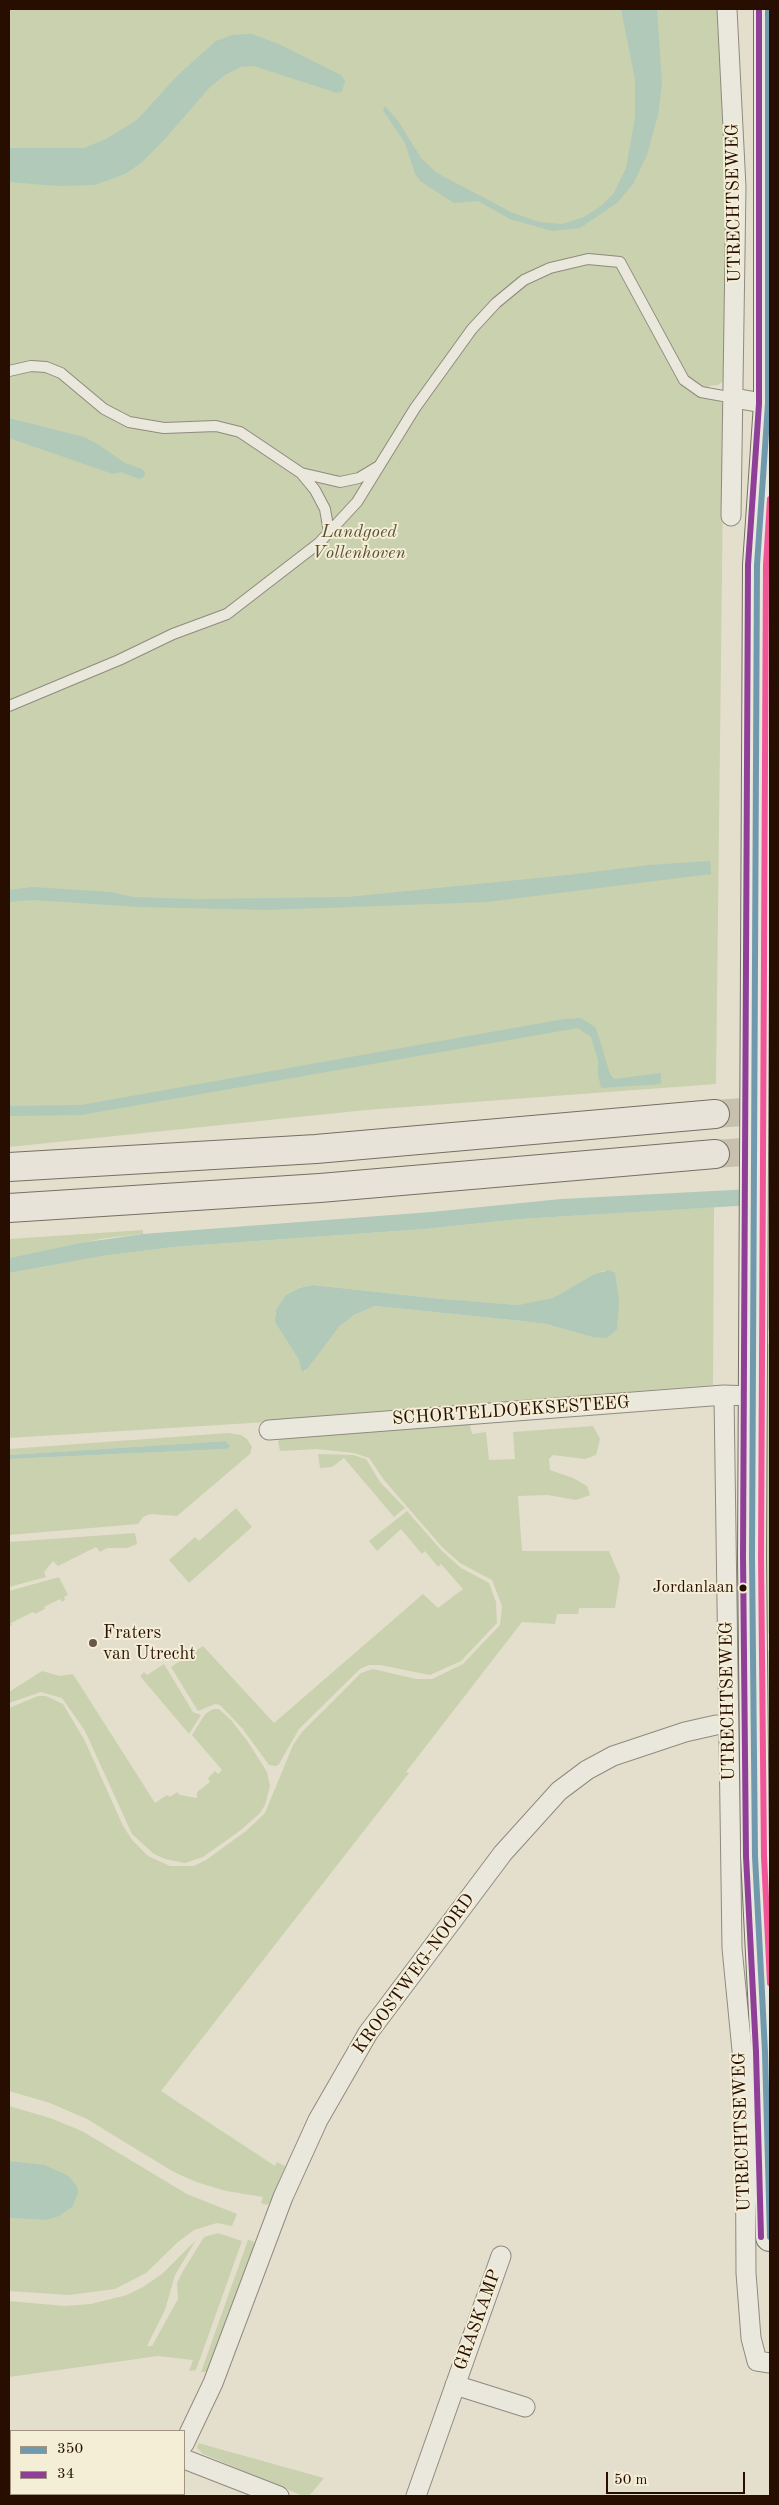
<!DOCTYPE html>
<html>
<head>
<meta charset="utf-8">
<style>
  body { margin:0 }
  #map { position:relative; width:779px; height:2505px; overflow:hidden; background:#e4dfcc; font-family:"Old Standard TT",serif }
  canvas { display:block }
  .frame { position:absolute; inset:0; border:10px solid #270e01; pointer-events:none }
  .legend { position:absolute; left:10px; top:2430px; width:175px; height:65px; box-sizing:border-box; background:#f4eed7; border:1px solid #a29481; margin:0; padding:6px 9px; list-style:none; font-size:15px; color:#270e01 }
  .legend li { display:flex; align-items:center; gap:10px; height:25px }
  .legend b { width:25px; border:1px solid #a29481 }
  .scale { position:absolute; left:606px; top:2472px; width:139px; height:22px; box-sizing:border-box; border:2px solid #270e01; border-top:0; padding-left:6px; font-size:15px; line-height:18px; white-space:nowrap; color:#270e01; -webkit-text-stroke:4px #f4eed7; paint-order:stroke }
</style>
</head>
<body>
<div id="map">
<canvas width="779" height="2505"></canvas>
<div class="frame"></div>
<ul class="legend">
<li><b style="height:6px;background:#7099ad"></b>350</li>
<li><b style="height:6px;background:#8f3f98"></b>34</li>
</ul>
<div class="scale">50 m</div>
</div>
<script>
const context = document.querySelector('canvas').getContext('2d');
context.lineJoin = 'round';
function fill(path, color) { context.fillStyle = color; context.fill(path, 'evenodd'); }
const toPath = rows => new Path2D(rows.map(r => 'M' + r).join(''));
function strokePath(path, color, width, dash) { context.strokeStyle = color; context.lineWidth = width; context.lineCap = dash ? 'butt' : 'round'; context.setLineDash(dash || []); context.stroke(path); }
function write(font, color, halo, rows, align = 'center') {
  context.font = font + ' "Old Standard TT",serif'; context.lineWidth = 4; context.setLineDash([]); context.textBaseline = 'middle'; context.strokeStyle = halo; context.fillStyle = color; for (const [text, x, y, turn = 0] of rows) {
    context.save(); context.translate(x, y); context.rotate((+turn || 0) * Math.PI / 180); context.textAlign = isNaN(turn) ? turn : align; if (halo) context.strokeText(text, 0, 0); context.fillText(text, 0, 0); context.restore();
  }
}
fill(toPath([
  [9,9,721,9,727,211,725,380,718,385,709,386,709,397,717,399,724,405,716,1084,366,1110,9,1147],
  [770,1149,770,1330,766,1330,766,1246],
  [714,1207,713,1385,333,1415,299,1420,9,1438,9,1273,103,1256,173,1247,425,1229,520,1219],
  [605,1270,592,1337,546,1324,522,1321,375,1306,354,1315,339,1327,304,1372,299,1360,281,1331,275,1313,286,1295,299,1288,313,1285,461,1301,518,1305,533,1303,553,1298],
  [143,1230,143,1234,106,1238,9,1258,9,1239],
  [769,1344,770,1633,757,1633,765,1345],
  [469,1421,472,1434,486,1432,489,1460,515,1459,513,1432,593,1426,600,1439,596,1455,585,1459,553,1455,549,1459,550,1470,573,1478,587,1486,590,1495,576,1500,548,1495,518,1496,522,1551,609,1551,620,1577,615,1608,579,1608,578,1614,557,1614,555,1624,522,1622,406,1772,409,1773,161,2091,275,2166,277,2162,285,2166,271,2202,267,2205,261,2203,263,2197,226,2191,196,2182,172,2171,87,2119,50,2103,9,2091,9,1708,38,1696,46,1696,63,1704,85,1741,123,1826,133,1841,148,1856,170,1866,194,1866,206,1860,246,1831,265,1813,293,1745,302,1732,361,1673,373,1669,416,1679,432,1679,463,1664,500,1625,502,1606,492,1580,460,1563,442,1547,384,1480,369,1458,354,1453,317,1449,280,1451,278,1441,281,1438],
  [228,1433,241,1435,247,1439,252,1447,250,1454,177,1516,150,1514,143,1517,138,1524,9,1535,9,1459,226,1449,229,1444,226,1441,9,1455,9,1449],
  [318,1454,353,1455,366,1459,380,1482,405,1508,394,1517,344,1458,332,1467,320,1468],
  [236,1508,252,1527,189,1583,169,1560,195,1537,199,1541],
  [407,1511,442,1551,461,1568,489,1583,496,1602,497,1623,461,1661,430,1675,380,1665,369,1665,360,1669,299,1729,279,1764,276,1766,269,1765,242,1728,220,1705,215,1704,198,1711,171,1667,203,1646,274,1723,423,1594,438,1608,463,1589,441,1564,438,1567,425,1551,422,1554,401,1529,377,1551,369,1541],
  [135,1533,137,1544,127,1548,107,1548,100,1552,96,1547,58,1566,53,1561,44,1572,46,1577,9,1587,9,1542],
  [59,1577,68,1595,64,1597,65,1600,62,1602,60,1599,44,1607,45,1609,35,1614,33,1612,11,1623,12,1625,9,1627,9,1591],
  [758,1651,770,1651,770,1745,761,1745],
  [164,1664,193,1712,201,1715,189,1734,140,1676,144,1672,147,1675],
  [42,1671,60,1676,73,1674,155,1803,167,1795,170,1797,177,1792,180,1795,197,1798,197,1792,210,1782,208,1778,215,1771,218,1774,222,1770,192,1735,205,1714,213,1709,219,1709,231,1720,248,1742,267,1772,270,1786,265,1805,260,1813,241,1830,203,1857,185,1863,165,1859,154,1854,132,1834,85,1731,62,1698,41,1692,9,1703,9,1692],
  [9,2106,50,2118,82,2131,187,2194,237,2214,232,2226,217,2223,194,2230,178,2242,146,2273,115,2289,69,2295,9,2291,9,2218,46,2220,77,2186,69,2176,9,2161],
  [218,2233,242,2241,196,2370,189,2371,193,2360,158,2356,9,2377,9,2301,65,2306,91,2304,127,2295,143,2287,162,2274,196,2240,175,2275,165,2310,147,2346,152,2346,178,2299,177,2283,183,2271,204,2237],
  [248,2240,253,2241,256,2246,212,2368,206,2372,201,2372],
  [198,2443,324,2478,309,2496,303,2496,203,2454,197,2448]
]), '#cad1ae');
fill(toPath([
  [621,9,657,9,662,84,658,115,647,155,633,184,617,203,580,228,552,231,510,219,478,201,454,203,420,181,415,174,405,143,383,110,385,106,398,121,421,158,437,173,511,212,539,222,562,224,584,217,601,206,614,193,626,168,635,118,635,79],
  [252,34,279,44,341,75,345,81,342,91,337,93,254,66,241,67,225,75,211,86,162,142,141,163,125,174,95,185,58,186,9,182,9,148,84,148,106,139,137,120,178,75,216,41,232,35],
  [9,418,84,437,99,445,125,463,142,469,145,472,144,477,139,479,121,472,113,474,9,438],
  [710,861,711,874,487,902,268,910,140,907,33,900,9,902,9,890,32,887,111,892,133,897,196,899,348,897,568,875,649,865],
  [581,1018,596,1028,610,1074,614,1079,661,1073,661,1084,601,1088,598,1074,598,1060,591,1037,578,1028,81,1115,9,1116,9,1106,81,1105,564,1019],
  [770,1188,770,1204,520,1219,425,1229,173,1247,103,1256,9,1273,9,1258,80,1243,143,1234,431,1212,561,1199],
  [609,1270,615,1273,619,1301,617,1329,607,1338,592,1337,546,1324,522,1321,375,1306,354,1315,339,1327,307,1369,302,1372,299,1360,275,1322,276,1310,286,1295,299,1288,313,1285,442,1299,518,1305,553,1298,595,1274],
  [226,1441,230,1446,226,1449,9,1459,9,1455],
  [9,2161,44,2165,69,2176,77,2186,78,2192,73,2206,59,2216,46,2220,9,2218]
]), '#b0c9b9');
strokePath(toPath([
  [715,1114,770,1110],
  [715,1154,770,1150]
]), '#c8c0ae', 28, [28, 14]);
const service = toPath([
  [9,371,31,366,46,367,61,373,104,409,129,422,164,428,216,426,240,432,301,473,340,482,359,478,379,466],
  [301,473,315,490,325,509,329,532],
  [9,706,119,660,173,634,227,614,319,543,357,502,415,408,472,329,496,303,524,280,550,268,588,259,620,262,684,380,701,392,734,398]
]);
const minor = toPath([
  [727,9,736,187,731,516],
  [734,398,768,404],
  [724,1395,732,1948,745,2081,746,2273,751,2338,757,2361,770,2363],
  [269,1430,724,1395,752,1396],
  [455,2385,525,2407],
  [184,2444,213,2383,283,2197,318,2120,368,2033,503,1853,559,1791,587,1770,613,1756,685,1732,716,1725],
  [184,2459,279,2496],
  [152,2496,154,2494],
  [416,2496,501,2256]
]);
const secondary = toPath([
  [768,9,768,404,757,565,752,1556,755,1856,765,2052,770,2237]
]);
const motorway = toPath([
  [9,1167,316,1149,715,1114],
  [9,1208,320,1188,715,1154]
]);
strokePath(service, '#908a7e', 12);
strokePath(minor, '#908a7e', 21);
strokePath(secondary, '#756e63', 30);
strokePath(motorway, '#756e63', 30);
strokePath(service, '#eae7dd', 10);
strokePath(minor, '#eae7dd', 19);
strokePath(secondary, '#eae7dd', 28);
strokePath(motorway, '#e7e3d8', 28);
strokePath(toPath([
  [768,9,768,404,757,565,752,1556,755,1856,765,2052,770,2237]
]), '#7099ad', 6);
strokePath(toPath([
  [759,9,759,404,748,565,743,1556,746,1856,756,2052,761,2237]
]), '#8f3f98', 6);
strokePath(toPath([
  [770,499,766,565,761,1556,764,1856,770,1983]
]), '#ef5597', 6);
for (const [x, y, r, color] of [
  [743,1588,4.5,"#270e01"],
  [93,1643,5,"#695748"]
]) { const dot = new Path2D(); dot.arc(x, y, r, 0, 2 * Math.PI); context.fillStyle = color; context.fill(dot); strokePath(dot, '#f4eed7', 2); }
write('17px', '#270e01', '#f4eed7', [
  ["Jordanlaan",734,1588]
], 'right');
write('18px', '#270e01', '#f4eed7', [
  ["UTRECHTSEWEG",734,203,-91],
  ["SCHORTELDOEKSESTEEG",511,1411,-4],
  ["UTRECHTSEWEG",728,1701,-91],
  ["KROOSTWEG-NOORD",414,1974,-54],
  ["UTRECHTSEWEG",742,2132,-92],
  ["GRASKAMP",478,2320,-70]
]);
write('italic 18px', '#594e35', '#f4eed7', [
  ["Landgoed",359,532],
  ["Vollenhoven",359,553]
]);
write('18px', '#270e01', '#f4eed7', [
  ["Fraters",103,1633],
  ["van Utrecht",103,1654]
], 'left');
</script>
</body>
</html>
